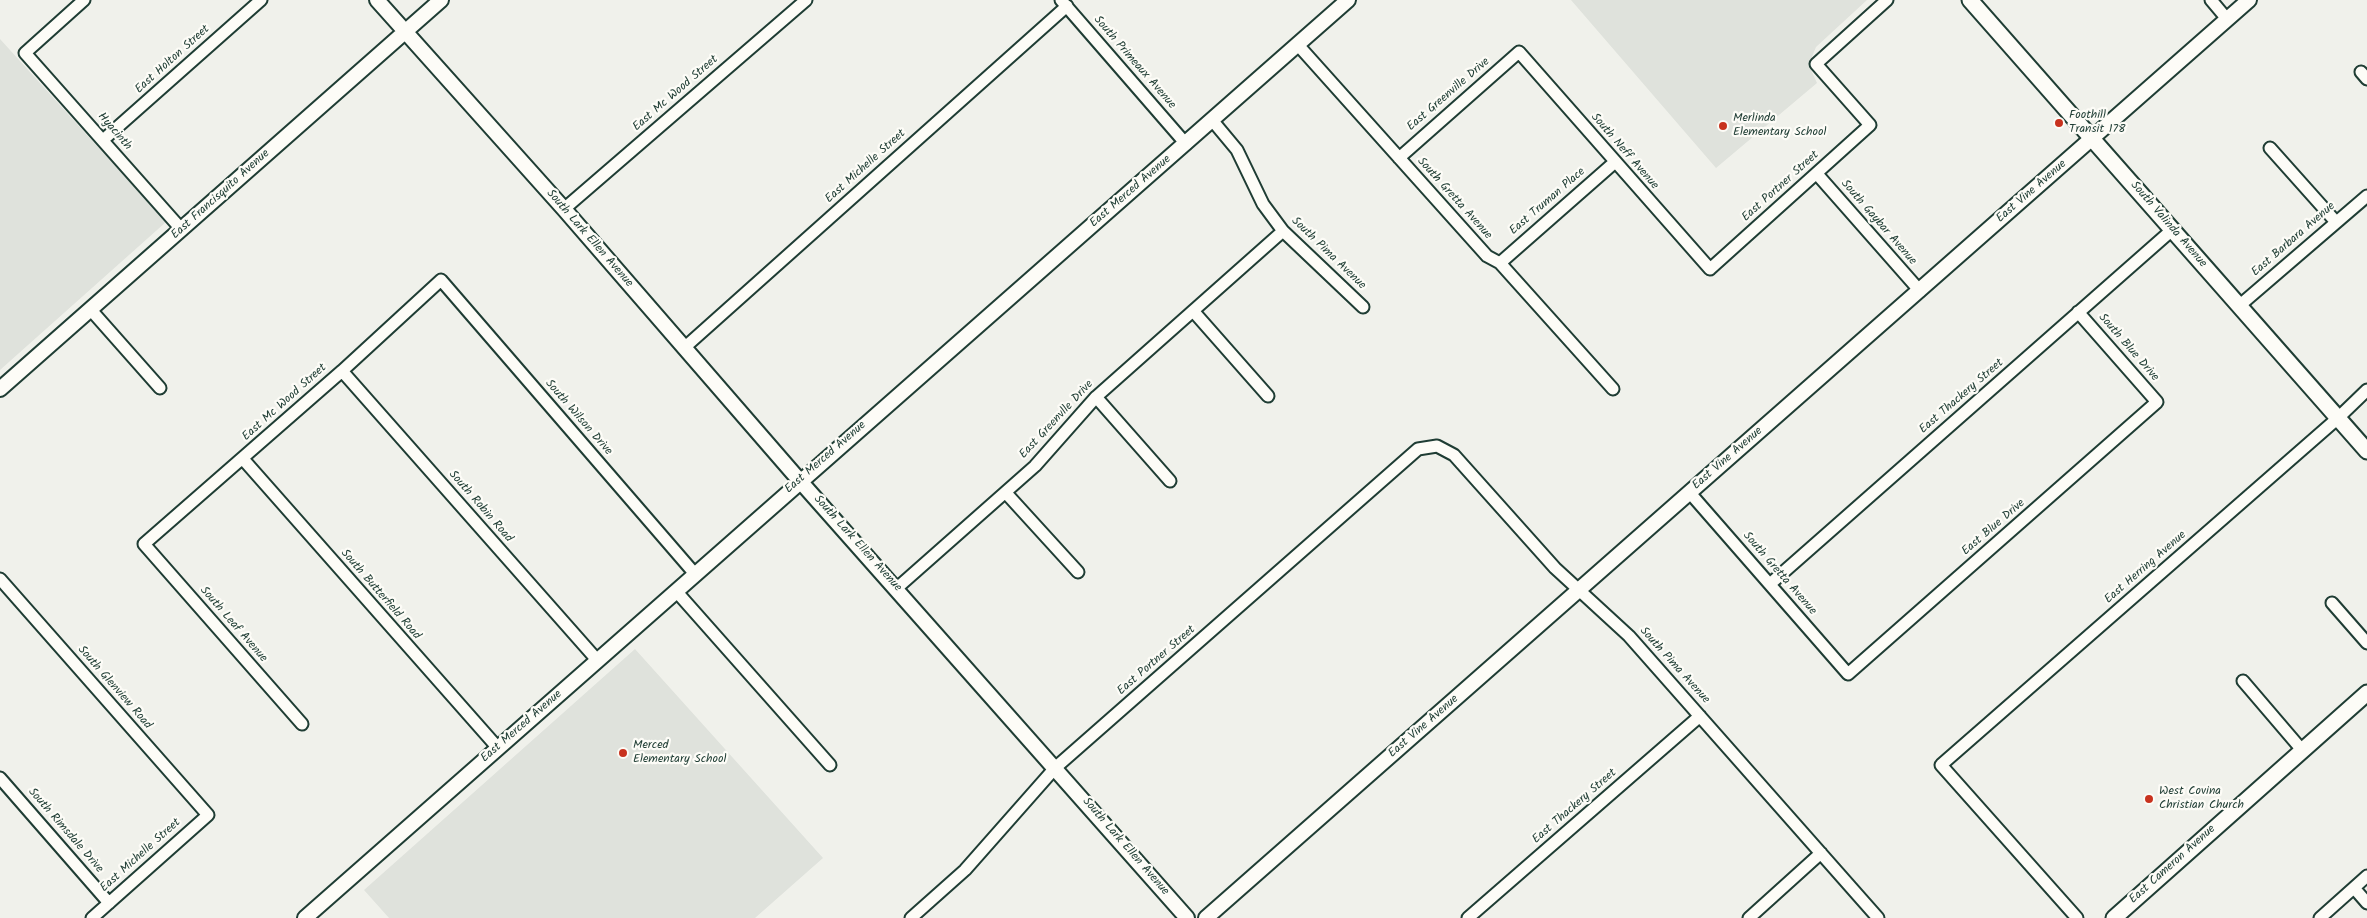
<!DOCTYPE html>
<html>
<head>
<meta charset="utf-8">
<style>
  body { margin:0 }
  canvas { display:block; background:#f0f1eb }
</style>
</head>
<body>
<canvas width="2367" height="918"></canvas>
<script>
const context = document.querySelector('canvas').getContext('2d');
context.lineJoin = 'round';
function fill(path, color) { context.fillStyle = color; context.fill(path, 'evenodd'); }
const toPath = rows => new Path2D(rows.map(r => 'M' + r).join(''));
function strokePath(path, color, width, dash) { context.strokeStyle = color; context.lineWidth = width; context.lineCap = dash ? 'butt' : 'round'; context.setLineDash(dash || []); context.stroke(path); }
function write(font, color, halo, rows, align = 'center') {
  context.font = font + ' Kalam,sans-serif'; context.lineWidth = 4.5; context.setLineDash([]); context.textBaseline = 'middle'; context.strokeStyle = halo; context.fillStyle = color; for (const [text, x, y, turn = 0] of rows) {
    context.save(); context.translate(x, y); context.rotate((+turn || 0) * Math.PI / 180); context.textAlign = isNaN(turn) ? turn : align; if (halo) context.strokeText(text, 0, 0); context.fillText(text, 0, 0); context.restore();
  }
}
fill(toPath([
  [1571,0,1867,0,1816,47,1811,59,1810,68,1817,83,1716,168],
  [0,39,166,222,0,370],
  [635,649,823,858,755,918,389,918,364,890]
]), '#dfe2dc');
const minor = toPath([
  [84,0,25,53,182,230],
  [1061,0,1186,144],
  [2211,0,2227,19],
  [1298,45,1487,256,1500,263,1613,389],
  [2361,72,2367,79],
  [1212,120,1237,150,1263,204,1283,231,1363,307],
  [103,140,261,0],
  [2270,148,2336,222],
  [1399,158,1519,52,1710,269,1870,125,1816,64,1887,0],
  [1817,174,1920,291],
  [564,209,806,0],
  [1500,263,1615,162],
  [2239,306,2367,196],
  [91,310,160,388],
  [1194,312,1268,396],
  [684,348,1067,6],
  [342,371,598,661],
  [1096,397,1170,481],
  [243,459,498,748],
  [1006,493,1078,572],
  [1690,493,1848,674,2157,402,2078,312],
  [0,579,208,815,92,918],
  [1770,584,2172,230],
  [897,588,1035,466,1096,397,1283,231],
  [676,591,830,765],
  [2332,603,2367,643],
  [2243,681,2302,750],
  [302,724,144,544,342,371,441,280,695,574],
  [0,778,109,903],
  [2354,888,2367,903],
  [911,918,965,870,1055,768,1418,449,1437,446,1454,455,1555,568,1629,636,1878,918],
  [1468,918,1700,716],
  [1749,918,1821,853],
  [2077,918,1941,765,2338,418,2367,390],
  [2320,918,2367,876]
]);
const tertiary = toPath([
  [377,0,564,209,800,481,1187,918],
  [0,389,441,0],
  [305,918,1348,0],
  [1206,918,2249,0]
]);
const secondary = toPath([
  [1970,0,2367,451],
  [2114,918,2367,693]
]);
strokePath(minor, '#1f3d34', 15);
strokePath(tertiary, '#1f3d34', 18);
strokePath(secondary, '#1f3d34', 19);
strokePath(minor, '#fdfcf7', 11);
strokePath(tertiary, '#fdfcf7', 14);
strokePath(secondary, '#fdfcf7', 15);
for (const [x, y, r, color] of [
  [2059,123,5,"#c8321e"],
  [1723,126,5,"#c8321e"],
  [623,753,5,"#c8321e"],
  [2149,799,5,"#c8321e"]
]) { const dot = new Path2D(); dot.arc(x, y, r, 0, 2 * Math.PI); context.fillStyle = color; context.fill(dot); strokePath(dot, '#fdfcf7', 2); }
write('12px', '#1f3d34', '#fdfcf7', [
  ["East Holton Street",173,60,-42],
  ["South Primeaux Avenue",1134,63,49],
  ["East Mc Wood Street",676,94,-41],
  ["East Greenville Drive",1449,95,-41],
  ["Hyacinth",114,132,49],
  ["South Neff Avenue",1624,152,49],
  ["East Michelle Street",866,167,-42],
  ["East Portner Street",1781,187,-42],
  ["East Merced Avenue",1131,192,-41],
  ["East Vine Avenue",2032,192,-41],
  ["East Francisquito Avenue",221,195,-42],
  ["South Gretta Avenue",1454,199,48],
  ["East Truman Place",1548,202,-41],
  ["South Gaybar Avenue",1878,223,49],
  ["South Valinda Avenue",2168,225,49],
  ["South Lark Ellen Avenue",589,239,49],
  ["East Barbara Avenue",2294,240,-41],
  ["South Pima Avenue",1328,254,44],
  ["South Blue Drive",2128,348,49],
  ["East Thackery Street",1962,397,-41],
  ["East Mc Wood Street",285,403,-42],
  ["South Wilson Drive",578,418,49],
  ["East Greenvlle Drive",1057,420,-47],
  ["East Merced Avenue",826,458,-41],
  ["East Vine Avenue",1728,459,-41],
  ["South Robin Road",480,507,49],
  ["East Blue Drive",1994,528,-41],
  ["South Lark Ellen Avenue",857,544,48],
  ["East Herring Avenue",2146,568,-41],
  ["South Gretta Avenue",1779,574,49],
  ["South Butterfield Road",380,595,49],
  ["South Leaf Avenue",233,625,49],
  ["East Portner Street",1157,661,-41],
  ["South Pima Avenue",1674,666,48],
  ["South Glenview Road",114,688,49],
  ["East Merced Avenue",522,727,-41],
  ["East Vine Avenue",1424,727,-41],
  ["East Thackery Street",1575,807,-41],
  ["South Rimsdale Drive",65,831,49],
  ["South Lark Ellen Avenue",1125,847,49],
  ["East Michelle Street",141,856,-42],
  ["East Cameron Avenue",2173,865,-42]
]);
write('12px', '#1f3d34', '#fdfcf7', [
  ["Foothill",2069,116],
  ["Transit 178",2069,130],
  ["Merlinda",1733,119],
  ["Elementary School",1733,133],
  ["Merced",633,746],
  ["Elementary School",633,760],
  ["West Covina",2159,792],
  ["Christian Church",2159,806]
], 'left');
</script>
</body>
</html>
